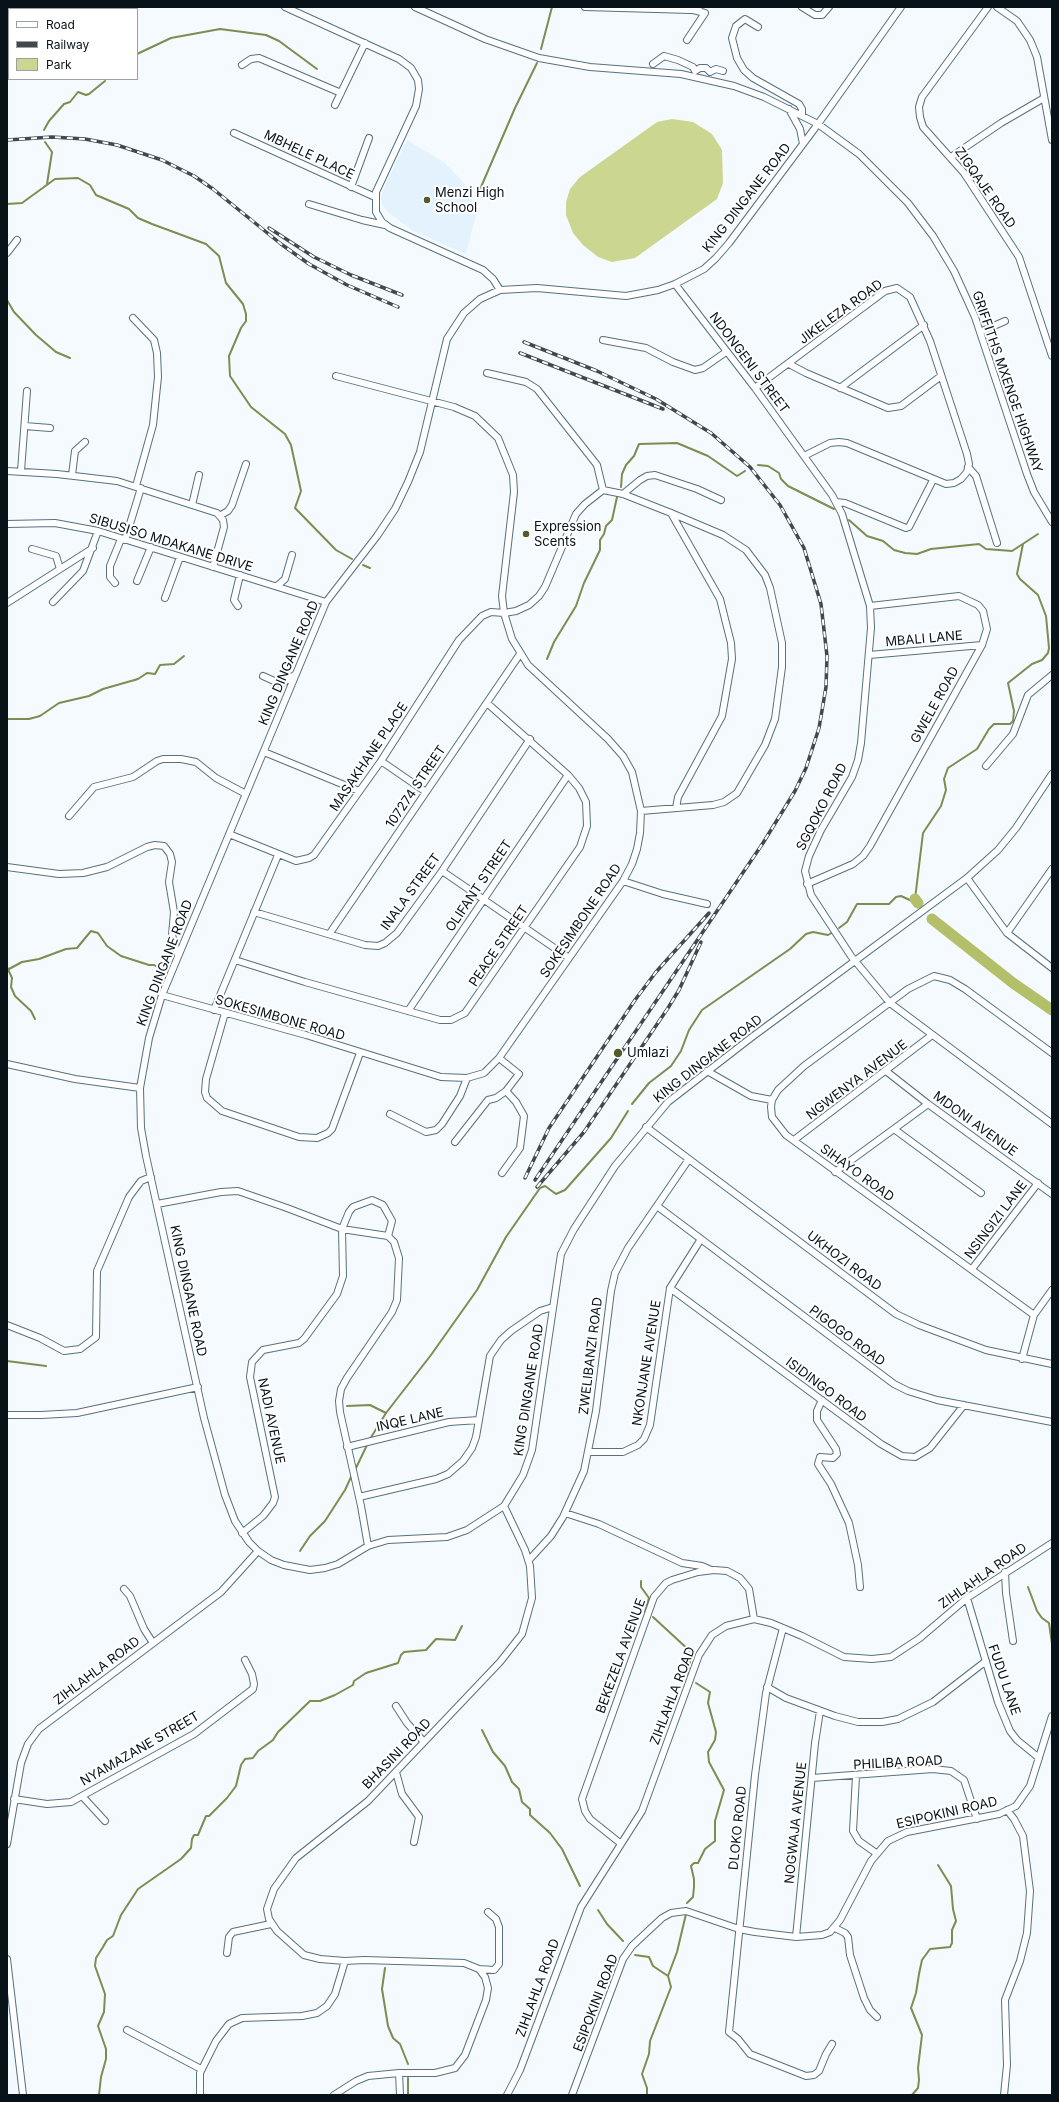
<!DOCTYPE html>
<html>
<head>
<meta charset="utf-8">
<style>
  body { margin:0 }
  #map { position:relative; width:1059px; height:2102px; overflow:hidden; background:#f4fafe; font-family:Inter,sans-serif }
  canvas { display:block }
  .frame { position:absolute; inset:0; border:8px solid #071118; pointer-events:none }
  .legend { position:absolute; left:8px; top:8px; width:130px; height:72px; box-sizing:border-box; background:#fff; border:1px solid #9ca0a3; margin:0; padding:5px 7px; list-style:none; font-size:12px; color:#071118 }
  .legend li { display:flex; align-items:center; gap:8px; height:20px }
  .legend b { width:20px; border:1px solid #9ca0a3 }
</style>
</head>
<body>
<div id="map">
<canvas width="1059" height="2102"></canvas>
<div class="frame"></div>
<ul class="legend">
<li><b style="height:5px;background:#fff"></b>Road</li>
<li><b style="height:5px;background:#404950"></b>Railway</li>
<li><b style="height:11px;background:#cbd690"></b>Park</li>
</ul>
</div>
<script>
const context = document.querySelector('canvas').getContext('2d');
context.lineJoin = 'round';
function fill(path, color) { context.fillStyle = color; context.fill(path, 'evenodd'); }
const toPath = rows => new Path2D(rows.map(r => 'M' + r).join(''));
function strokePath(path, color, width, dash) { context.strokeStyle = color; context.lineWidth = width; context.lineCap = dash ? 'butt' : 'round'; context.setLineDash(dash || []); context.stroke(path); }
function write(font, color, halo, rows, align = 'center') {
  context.font = font + ' Inter,sans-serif'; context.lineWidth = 4; context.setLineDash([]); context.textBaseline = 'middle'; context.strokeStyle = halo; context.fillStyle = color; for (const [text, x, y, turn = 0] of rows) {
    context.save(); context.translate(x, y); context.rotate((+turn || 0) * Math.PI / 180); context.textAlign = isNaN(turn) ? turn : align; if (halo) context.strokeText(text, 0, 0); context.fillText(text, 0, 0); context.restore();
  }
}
fill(toPath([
  [407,140,445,163,464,183,477,211,466,254,413,231,388,212,382,204,381,196,387,181]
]), '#e3f2fc');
fill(toPath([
  [672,119,693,122,712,134,722,150,723,183,717,199,635,258,612,262,598,257,583,245,573,233,566,215,566,202,570,189,580,177,657,122]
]), '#cbd690');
strokePath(toPath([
  [541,49,552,7],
  [137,54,171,38,220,29,266,35,279,41,317,69],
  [44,130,49,121,64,104,70,102,78,92,86,95,89,94,105,81],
  [45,142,52,152,47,184],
  [478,194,515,108,537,63],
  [7,204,22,203,55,179,78,178,90,185,96,195,129,209,138,218,152,224,206,244,219,256,226,283,243,304,246,314,246,321,241,328,229,356,230,376,251,407,285,434,291,445,301,491,295,508,336,550,352,559],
  [7,300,14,312,36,335,56,352,70,358],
  [758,465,768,466,779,473,781,479,788,486,834,509],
  [621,487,622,474,626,465,634,456,639,444,677,443,708,456,737,476,745,471],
  [849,520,867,536,883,541,894,550,905,553,917,554,931,549,979,544,986,549,1012,551,1038,534],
  [363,565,370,568],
  [547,659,554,642,576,606,584,583,600,550,600,540,604,534,606,526,612,520,617,497],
  [7,719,29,719,40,716,59,703,89,696,103,689,138,679,147,673,155,674,160,665,174,664,184,656],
  [839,928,847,922,857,904,889,904,896,897,901,896,912,901,915,899,923,833,941,806,946,790,944,779,948,768,977,749,989,729,994,724,1010,724,1013,721,1014,711,1008,683,1032,664,1042,660,1048,653,1049,648,1046,616,1038,595,1020,579,1017,574,1023,544],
  [7,967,12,978,11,987,15,996,31,1011,35,1019],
  [9,969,22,962,39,959,66,949,77,948,91,931,98,933,107,946,121,956,149,965,154,965,164,971],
  [632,1104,649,1083,671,1066,681,1051,689,1030,702,1010,790,949,806,934,813,932,828,935,833,932],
  [7,1361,46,1366],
  [347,1406,370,1405,386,1413],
  [370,1439,386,1413,431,1355,477,1290,506,1237,540,1188,545,1186,556,1194,565,1190,611,1138,628,1111],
  [355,1470,368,1443],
  [300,1551,310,1536,325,1521,345,1490,352,1475],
  [641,1581,641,1587,649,1598,645,1612],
  [1028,1587,1037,1611,1042,1618,1049,1623,1052,1644],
  [653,1617,691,1652,688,1678],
  [482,1730,493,1752,505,1766,512,1782,519,1789,522,1802,530,1809,530,1815,550,1833,562,1849,580,1886],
  [687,1903,693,1897,694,1887,694,1879,691,1866,694,1863,698,1863,705,1849,715,1841,715,1821,724,1790,709,1762,708,1752,715,1740,716,1732,708,1703,710,1692,696,1683],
  [598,1910,607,1924,623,1941],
  [635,1955,649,1957,653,1966,668,1976,671,1987,650,2041,649,2054,642,2074,647,2088,647,2095],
  [385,1968,382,1989,388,2026,393,2038,400,2044,408,2064],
  [668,1976,677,1952,686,1914],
  [99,2095,101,2077,106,2059,106,2049,98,2026,104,2012,105,1994,95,1966,96,1958,103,1947,107,1940,113,1936,121,1915,138,1889,181,1859,191,1848,192,1839,194,1835,198,1835,206,1816,209,1816,227,1798,236,1786,241,1765,245,1759,253,1758,258,1751,273,1740,278,1732,310,1701,320,1701,335,1695,353,1685,354,1681,366,1673,398,1663,401,1655,404,1652,426,1650,436,1639,455,1640,462,1626],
  [408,2095,408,2078],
  [912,2095,918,2088,919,2080,918,2068,922,2035,911,2008,916,1993,919,1974,922,1960,930,1949,950,1947,952,1943,952,1930,956,1921,953,1909,951,1886,938,1865]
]), '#7f8c51', 2);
strokePath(toPath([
  [915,899,918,903],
  [932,919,1013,983,1052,1010]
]), '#b3c069', 11);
const minor = toPath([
  [285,7,399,59,411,68,418,80,419,89,416,106,376,192,376,212,382,222,390,228,483,270,493,279,500,290],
  [415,7,485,39,539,58,590,67,681,74,734,86,764,97,818,124,859,154,908,203,933,236,954,271,975,317,1027,474,1034,492,1052,522],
  [585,7,691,10,699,7],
  [802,7,815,15,822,15,829,7],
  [901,7,818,124,729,243,716,258,704,269,675,284,658,290,626,296,537,288,500,290,480,299,464,313,447,339,420,452,408,482,395,509,377,536,326,602,162,995,149,1038,140,1088,141,1128,146,1156,204,1418,225,1495,235,1521,249,1542,258,1551,271,1560,284,1565,310,1570,325,1568,338,1564,368,1546,388,1540,447,1537,467,1530,504,1506,523,1475,532,1450,561,1254,574,1229,615,1166,668,1102,752,1037,967,878,998,850,1016,828,1052,774],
  [988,7,922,97,919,107,920,117,923,127,964,173,1019,257,1052,356],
  [997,7,1017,21,1030,40,1037,57,1052,140],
  [37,9,39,7],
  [102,9,104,7],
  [758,27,745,19,736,26,732,38,737,58,744,70,753,78,799,104,802,109,802,115],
  [7,39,9,37],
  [687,40,705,13,693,10],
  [653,64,664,56,678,60,693,67,695,71,700,68,706,68,710,72,716,69,723,71],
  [242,65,251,59,259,58,341,93],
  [335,105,365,43],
  [789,109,800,129,803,144],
  [234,133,375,197],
  [951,157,1001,123,1044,98],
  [351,187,369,138],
  [309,204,362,220,385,225],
  [7,253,17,240],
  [675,284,755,388,832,495,842,514,870,606,871,628,861,743,858,760,852,777,821,830,809,856,805,871,811,895,851,956,890,1003,1052,1124],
  [133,318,154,340,157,353,158,377,153,425,136,486],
  [980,332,1005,321],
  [603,340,646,348,673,362,695,370,703,368,726,352],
  [789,364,806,373,888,408,901,406,941,376],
  [487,373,526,382,537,389,597,465,603,490],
  [755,388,885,291,897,288,910,297,930,341,967,454,969,464,967,472,961,479,954,483,946,484,847,443,839,442,830,443,804,456],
  [840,388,924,325],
  [25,426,50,428],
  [968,467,976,476,997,543],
  [7,471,57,474,117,481,217,513,223,520,224,527,213,567],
  [21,471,27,391],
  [72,475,75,451,85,442],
  [623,494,640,480,647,476,655,475,697,489,721,500],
  [836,502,845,503,906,528,909,527,933,480],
  [192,505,199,475],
  [671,513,720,599,731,643,732,659,722,716,678,797,676,808],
  [221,515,228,511,232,505,246,464],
  [7,524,55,523,98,531,326,602],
  [125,540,141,488],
  [32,549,56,556,60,569],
  [137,581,151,547],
  [115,583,110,577,110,566,121,539],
  [277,586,285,579,292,555],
  [165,598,180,557],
  [53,602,83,571,98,531],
  [7,603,93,548],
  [238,606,234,600,240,575],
  [869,655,982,645],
  [263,676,281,684,296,674],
  [264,752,359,791],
  [381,761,426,792],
  [986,766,1013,734,1028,695,1052,675],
  [69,816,94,787,133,777,157,761,163,759,181,759,196,762,216,778,246,794],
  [229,834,296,861,309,858,314,855,381,761,459,640,482,616,491,612,504,613,516,611,529,605,539,596,545,587,576,514,585,504,603,490,623,494,671,513,723,535,746,550,765,575,770,588,782,643,782,667,775,719,765,745,737,793,724,802,713,805,641,811],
  [7,867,59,874,83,873,107,867,147,847,155,845,164,846,170,854,172,862,169,882,174,912,172,935,178,955],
  [442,871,569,958],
  [967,878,1007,933,1052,968],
  [623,881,663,894,707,904],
  [807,884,853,864,863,856,870,846,982,645,987,629,983,611,978,605,959,596,870,606],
  [254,912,365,945,378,946,385,943,397,933,442,871,530,739],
  [330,933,520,654],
  [1007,933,1052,869],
  [235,960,305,982,440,1020,451,1020,465,1013,580,847,587,826,586,802,579,788,568,775,487,703],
  [162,995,306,1035,441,1077,467,1078,484,1073,499,1058,623,881,632,864,637,849,640,833,641,811,632,772,623,756,608,739,528,665,512,639,504,613,502,596,514,492,513,475,498,438,475,416,454,407,336,376],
  [214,1010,278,855],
  [408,1011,568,775],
  [225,1013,206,1079,205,1092,207,1098,222,1111,299,1137,317,1138,328,1133,332,1129,360,1053],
  [7,1064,75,1079,140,1088],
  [707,1071,751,1096,772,1100],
  [886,1071,928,1104,1052,1194],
  [390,1114,426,1132,436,1130,442,1124,460,1096,467,1078],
  [646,1127,896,1314,919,1325,986,1350,1052,1364],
  [894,1129,981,1193],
  [794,1140,932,1035],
  [455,1142,488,1100,496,1098,506,1091,519,1074,499,1058],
  [835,1172,928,1104],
  [502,1173,520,1148,524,1116,516,1102,506,1091],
  [157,1204,221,1192,238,1191,287,1208,342,1229,388,1236,394,1242,399,1258,397,1300,392,1312,347,1378,341,1389,339,1401,340,1412,361,1506,368,1546],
  [657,1206,894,1384,908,1391,937,1400,1052,1422],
  [972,1269,1038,1183],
  [670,1288,881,1444,902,1456,915,1457,930,1448,964,1405],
  [1034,1315,1052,1290],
  [7,1325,40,1338,64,1351,80,1349,96,1337,97,1271,129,1197,141,1181,151,1177],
  [1022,1359,1034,1315,786,1135,772,1117,771,1107,772,1100,778,1090,804,1066,908,989,934,976,950,980,965,989,1052,1053],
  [822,1400,817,1411,817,1420,836,1449,837,1454,833,1458,820,1457,818,1464,831,1484,849,1523,858,1565,860,1587],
  [7,1415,41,1415,77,1413,198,1387],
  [347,1447,449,1422,479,1420],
  [588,1452,623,1452,638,1445,644,1439,650,1425,670,1288,701,1239],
  [359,1497,436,1479,448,1474,463,1461,472,1448,476,1437,490,1356,501,1340,511,1331,540,1311,553,1307],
  [565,1513,599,1524,682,1563,702,1566,711,1570],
  [242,1533,263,1516,273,1503,275,1497,250,1377,252,1362,263,1350,299,1343,304,1339,337,1294,343,1276,342,1229,349,1212,353,1207,372,1200,383,1205,392,1221,388,1236],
  [529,1560,551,1536,563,1517,584,1471,596,1411,611,1291,615,1273,628,1248,689,1159],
  [1005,1572,1006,1593,1013,1641],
  [124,1589,130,1596,144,1629,153,1643],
  [967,1598,998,1702,1010,1731,1017,1740,1039,1758],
  [783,1628,766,1693,755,1775,729,2032,738,2039,750,2054,806,2076,814,2075,819,2071,826,2054,832,2044],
  [767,1687,786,1698,835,1716,858,1722,882,1722,898,1719,933,1702,986,1661],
  [396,1706,407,1723,424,1742],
  [396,1772,402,1794,419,1817,414,1842],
  [856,1776,853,1831,859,1841,876,1853],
  [812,1778,933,1769,951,1771,964,1780,977,1819],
  [82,1796,105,1821],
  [14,1799,47,1804,71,1802,194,1734,253,1689,254,1684,252,1674,245,1660],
  [620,1843,590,1819,585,1811,582,1799,654,1597,666,1583,672,1580,698,1572,714,1570,727,1571,740,1578,749,1589,754,1619],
  [7,1844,21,1763,28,1744,39,1729,221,1592,258,1551],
  [835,1928,845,1933,848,1937,850,1955,864,1998,870,2010,877,2017],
  [796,1937,815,1743,820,1711],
  [227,1953,229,1937,233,1932,271,1924],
  [7,1959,23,2095],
  [479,1969,494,1970,499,1964,499,1927,496,1919,488,1912],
  [127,2030,201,2069],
  [399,2073,400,2095],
  [200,2095,200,2073,216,2041,229,2024,242,2018,302,2016,317,2013,327,2006,335,1994,345,1961],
  [334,2095,356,2081,368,2076,399,2073,435,2073,455,2068,465,2055,486,2000,488,1988,485,1977,479,1969,464,1963,364,1960,345,1961,320,1959,304,1955,277,1931,269,1919,267,1909,274,1889,296,1858,368,1801,500,1662,522,1634,532,1598,530,1566,525,1550,504,1506],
  [507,2095,520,2070,581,1907,642,1811,699,1655,712,1635,726,1626,754,1619,771,1623,802,1636,844,1657,872,1659,891,1657,920,1638,967,1598,1052,1543],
  [572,2095,623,1959,632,1946,662,1918,671,1913,686,1911,739,1929,755,1932,796,1937,822,1935,830,1932,840,1920,871,1861,888,1841,907,1832,999,1814,1016,1806,1030,1786,1052,1716],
  [1004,2095,1007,2065,1005,2000,1020,1961,1027,1933,1030,1891,1023,1836,1014,1819,1007,1810]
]);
strokePath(minor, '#557182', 8);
strokePath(minor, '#fff', 6);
const rail = toPath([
  [7,140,52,137,85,139,117,145,162,160,194,176,213,189,281,244,309,264,347,285,398,307],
  [269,228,314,257,351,275,402,295],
  [524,342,597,371,656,399,711,433,750,467,780,505,804,548,821,604,827,656,826,687,819,728,806,768,795,791,763,843,535,1180],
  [520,353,663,409],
  [525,1178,549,1128,635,1000,656,972,709,913],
  [537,1187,584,1132,668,1008,679,990,701,942]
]);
strokePath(rail, '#404950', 3.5);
strokePath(rail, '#fff', 2, [6]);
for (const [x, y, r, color] of [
  [427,200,4,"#545b29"],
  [526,534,4,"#545b29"],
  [618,1053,5,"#545b29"]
]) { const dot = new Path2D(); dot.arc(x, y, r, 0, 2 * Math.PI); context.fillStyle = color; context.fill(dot); strokePath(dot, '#fff', 1.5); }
write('13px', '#071118', '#fff', [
  ["MBHELE PLACE",309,155,25],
  ["ZIGQAJE ROAD",985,188,55],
  ["KING DINGANE ROAD",747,198,-52],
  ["JIKELEZA ROAD",841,312,-36],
  ["NDONGENI STREET",749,363,53],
  ["GRIFFITHS MXENGE HIGHWAY",1007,382,71],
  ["SIBUSISO MDAKANE DRIVE",171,543,17],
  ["MBALI LANE",924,639,-5],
  ["KING DINGANE ROAD",289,663,-67],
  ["GWELE ROAD",935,705,-61],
  ["MASAKHANE PLACE",369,757,-56],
  ["107274 STREET",416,787,-56],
  ["SGQOKO ROAD",822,807,-63],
  ["OLIFANT STREET",479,886,-56],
  ["INALA STREET",411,892,-54],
  ["SOKESIMBONE ROAD",581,921,-56],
  ["PEACE STREET",499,946,-56],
  ["KING DINGANE ROAD",165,963,-69],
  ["SOKESIMBONE ROAD",280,1018,16],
  ["KING DINGANE ROAD",708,1059,-38],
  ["NGWENYA AVENUE",857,1080,-37],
  ["MDONI AVENUE",975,1124,36],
  ["SIHAYO ROAD",857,1173,36],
  ["NSINGIZI LANE",996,1220,-53],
  ["UKHOZI ROAD",844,1261,37],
  ["KING DINGANE ROAD",188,1291,78],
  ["PIGOGO ROAD",847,1336,37],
  ["ZWELIBANZI ROAD",591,1356,-83],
  ["NKONJANE AVENUE",647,1363,-81],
  ["KING DINGANE ROAD",529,1390,-81],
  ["ISIDINGO ROAD",826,1390,37],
  ["INQE LANE",410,1420,-13],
  ["NADI AVENUE",271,1421,78],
  ["ZIHLAHLA ROAD",983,1576,-35],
  ["BEKEZELA AVENUE",621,1656,-70],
  ["ZIHLAHLA ROAD",97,1671,-37],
  ["FUDU LANE",1004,1680,71],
  ["ZIHLAHLA ROAD",673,1696,-69],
  ["NYAMAZANE STREET",140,1749,-30],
  ["BHASINI ROAD",397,1754,-46],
  ["PHILIBA ROAD",898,1763,-3],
  ["ESIPOKINI ROAD",947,1813,-13],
  ["NOGWAJA AVENUE",796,1823,-84],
  ["DLOKO ROAD",738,1828,-84],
  ["ZIHLAHLA ROAD",538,1988,-70],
  ["ESIPOKINI ROAD",596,2003,-69]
]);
write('13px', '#071118', '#fff', [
  ["Menzi High",435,193],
  ["School",435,208],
  ["Expression",534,527],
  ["Scents",534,542],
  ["Umlazi",627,1053]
], 'left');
</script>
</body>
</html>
